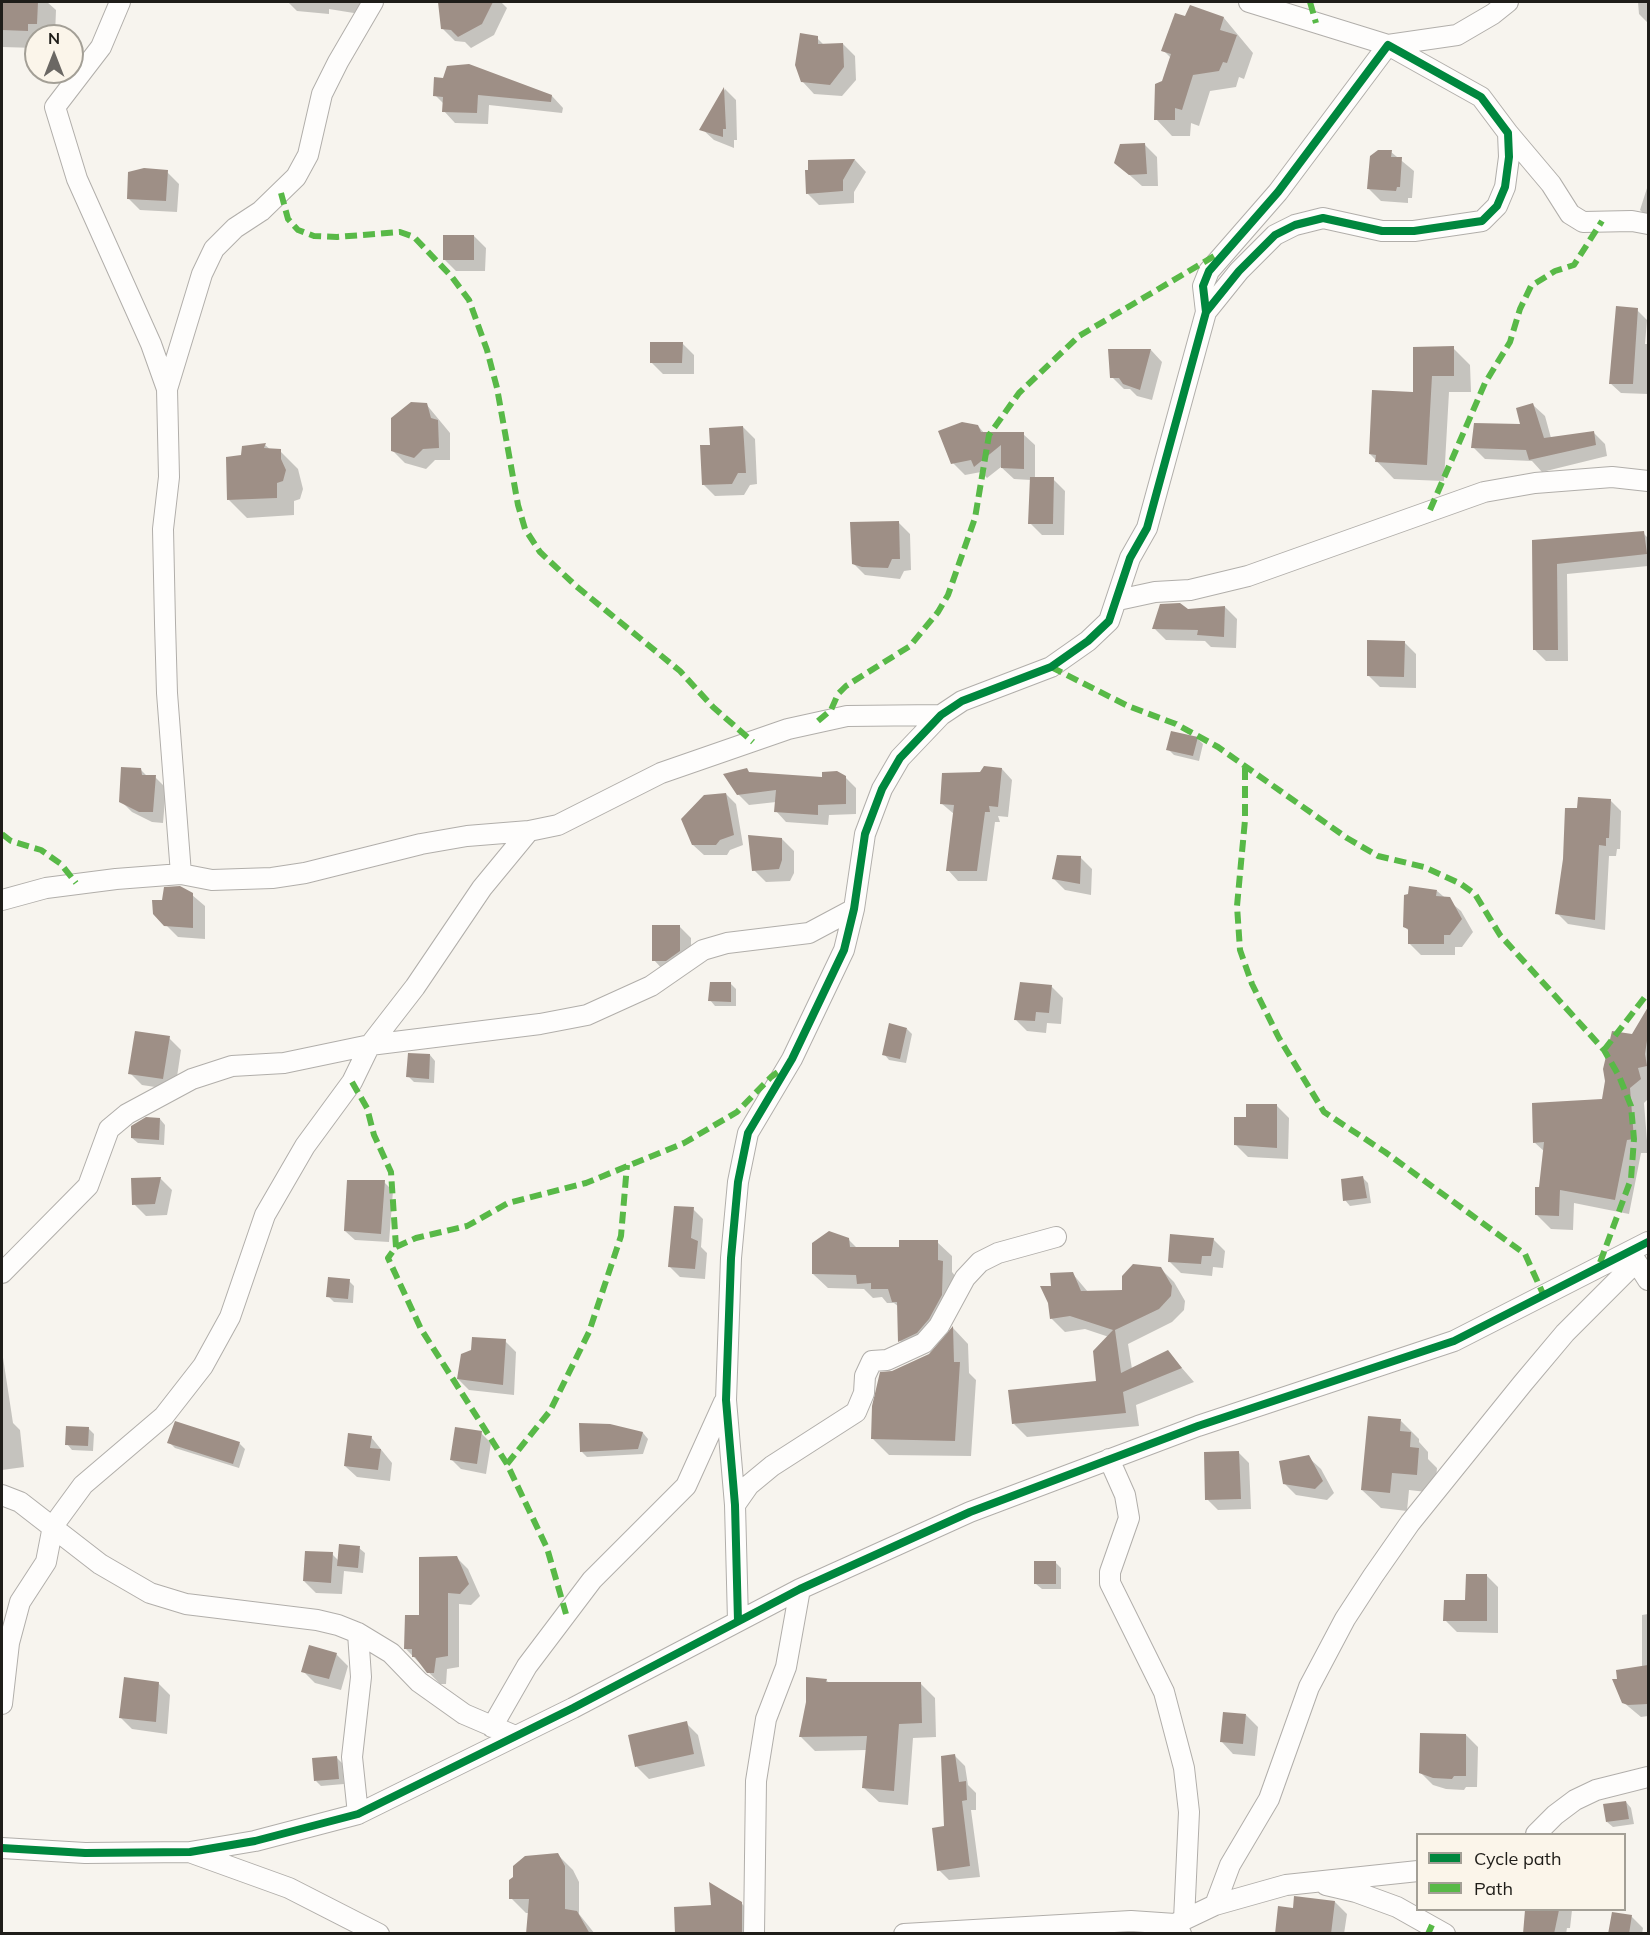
<!DOCTYPE html>
<html>
<head>
<meta charset="utf-8">
<style>
  body { margin:0 }
  #map { position:relative; width:1650px; height:1935px; overflow:hidden; background:#f7f4ee; font-family:Mulish,sans-serif }
  canvas { display:block }
  .frame { position:absolute; inset:0; border:3px solid #1f1d19; pointer-events:none }
  .legend { position:absolute; left:1416px; top:1833px; width:210px; height:78px; box-sizing:border-box; background:#fbf5ea; border:2px solid #a39f96; margin:0; padding:8px 10px; list-style:none; font-size:18px; color:#1f1d19 }
  .legend li { display:flex; align-items:center; gap:12px; height:30px }
  .legend b { width:30px; border:2px solid #a39f96 }
  .north { position:absolute; left:24px; top:24px; width:60px; height:60px; box-sizing:border-box; background:#fbf5ea; border:2px solid #a39f96; border-radius:50%; rotate:0deg; font-size:16px; font-weight:700; line-height:24px; text-align:center; color:#1f1d19 }
  .north::after { content:''; display:block; margin:auto; width:21px; height:27px; background:#6b6864; clip-path:polygon(50% 0,100% 100%,50% 72%,0 100%) }
</style>
</head>
<body>
<div id="map">
<canvas width="1650" height="1935"></canvas>
<div class="frame"></div>
<ul class="legend">
<li><b style="height:8px;background:#00873e"></b>Cycle path</li>
<li><b style="height:8px;background:#58b947"></b>Path</li>
</ul>
<div class="north">N</div>
</div>
<script>
const context = document.querySelector('canvas').getContext('2d');
context.lineJoin = 'round';
function fill(path, color) { context.fillStyle = color; context.fill(path, 'evenodd'); }
const toPath = rows => new Path2D(rows.map(r => 'M' + r).join(''));
function strokePath(path, color, width, dash) { context.strokeStyle = color; context.lineWidth = width; context.lineCap = dash ? 'butt' : 'round'; context.setLineDash(dash || []); context.stroke(path); }
fill(toPath([
  [2,2,47,2,56,10,55,36,36,36,36,48,2,47],
  [288,2,361,2,360,14,329,9,329,14,297,11],
  [446,2,501,2,507,8,494,35,471,48,465,42,455,41,443,29],
  [1638,2,1648,2,1648,23,1639,14],
  [1190,7,1224,18,1253,53,1244,79,1239,77,1236,87,1210,91,1199,126,1191,123,1190,136,1172,136,1156,119,1171,58,1163,50,1186,18],
  [817,38,824,45,843,44,855,56,856,80,842,96,814,94,802,81],
  [435,79,552,96,563,108,562,113,489,105,488,124,455,123,444,111,444,104,435,95],
  [725,89,736,100,737,140,734,140,734,148,714,140,702,129],
  [1145,145,1157,157,1158,186,1142,186,1116,163],
  [1391,152,1414,171,1412,198,1408,198,1408,203,1381,201,1369,189],
  [855,160,866,172,854,192,854,203,819,205,807,193,810,162],
  [167,172,179,184,177,212,140,210,128,198],
  [1648,185,1648,218,1640,210],
  [474,236,486,248,485,271,456,271,444,259],
  [1637,310,1647,320,1645,344,1648,344,1648,394,1621,393,1610,383],
  [682,343,694,355,694,374,663,374,651,362],
  [1453,348,1470,365,1471,392,1449,392,1444,481,1394,479,1370,454],
  [1151,350,1162,362,1152,400,1137,396,1130,389,1124,389,1112,377],
  [426,404,450,433,450,460,435,460,426,469,405,463,393,451],
  [1533,405,1545,416,1551,438,1593,432,1605,444,1607,456,1542,472,1532,461,1485,459,1473,447,1522,425],
  [978,426,985,434,1023,434,1035,445,1035,479,1053,479,1065,491,1064,535,1042,535,1030,523,1031,480,1014,479,1001,467,987,478,981,472,965,475,953,463],
  [743,427,755,439,757,484,750,485,744,495,715,496,703,484,712,446],
  [265,445,271,450,280,451,298,469,303,489,300,499,294,501,294,515,247,518,229,500],
  [898,522,910,534,911,570,904,571,900,579,865,575,853,563],
  [1643,533,1648,538,1648,566,1567,574,1568,661,1546,661,1535,650,1533,541],
  [1225,607,1237,619,1236,648,1211,647,1205,641,1166,640,1154,628,1188,610],
  [1404,642,1416,654,1416,688,1380,687,1368,675],
  [1197,738,1203,744,1199,761,1174,755,1168,749],
  [140,769,147,776,155,777,166,788,163,823,152,822,132,812,121,801],
  [1002,769,1012,780,1008,817,998,816,1000,822,995,822,987,881,958,881,948,870,954,814,941,803,981,773],
  [750,773,823,779,845,777,856,788,856,814,829,815,828,825,786,822,776,811,776,802,749,805,738,794],
  [726,794,736,804,743,845,730,850,727,855,704,855,693,845],
  [1610,800,1621,811,1620,849,1617,849,1616,856,1609,856,1605,930,1568,924,1557,913,1579,810],
  [782,839,794,851,794,873,790,881,766,882,754,870],
  [1080,857,1092,869,1091,895,1065,890,1053,878],
  [165,889,185,889,205,906,205,939,178,937,154,913,163,901],
  [1437,891,1461,911,1473,932,1462,947,1455,947,1455,955,1421,955,1409,943,1409,931,1405,927],
  [679,926,691,938,691,963,665,972,654,960],
  [730,983,736,989,736,1006,715,1006,710,1000],
  [1051,986,1063,998,1061,1024,1047,1023,1046,1033,1027,1031,1015,1019,1017,1002],
  [1648,1010,1648,1099,1644,1103,1648,1153,1641,1153,1629,1214,1574,1203,1573,1230,1551,1229,1537,1215,1545,1152,1534,1142,1603,1100,1633,1036],
  [907,1029,912,1034,906,1063,889,1060,884,1054],
  [169,1038,181,1050,175,1090,142,1085,130,1073],
  [430,1055,435,1061,434,1083,414,1082,408,1076],
  [1277,1106,1289,1118,1288,1159,1248,1157,1236,1145,1247,1118],
  [160,1119,165,1125,164,1145,138,1143,132,1138],
  [160,1178,172,1190,167,1215,146,1216,134,1204],
  [1363,1178,1368,1183,1371,1203,1350,1206,1345,1200],
  [384,1182,393,1191,389,1242,355,1240,345,1231],
  [693,1209,703,1219,701,1247,707,1253,705,1279,680,1277,670,1267],
  [848,1239,857,1248,901,1249,937,1242,952,1256,952,1272,956,1277,914,1355,900,1341,899,1307,894,1303,887,1303,882,1297,873,1298,864,1289,828,1288,813,1274],
  [1213,1239,1225,1251,1223,1268,1213,1267,1212,1276,1181,1273,1169,1261],
  [1160,1268,1174,1282,1185,1301,1184,1310,1172,1322,1128,1344,1132,1369,1168,1352,1194,1382,1136,1405,1139,1426,1027,1437,1014,1424,1098,1382,1109,1337,1085,1329,1065,1332,1051,1318,1052,1287,1072,1273,1088,1292,1124,1291],
  [349,1281,354,1286,353,1303,334,1302,328,1296],
  [953,1328,968,1344,969,1373,976,1380,971,1456,889,1455,873,1439,892,1372,930,1355],
  [505,1341,516,1352,514,1395,469,1390,458,1379],
  [2,1351,13,1423,20,1430,24,1467,2,1470],
  [1401,1421,1419,1439,1419,1442,1428,1452,1428,1459,1437,1468,1435,1493,1409,1490,1407,1511,1381,1508,1362,1490],
  [610,1426,643,1433,648,1439,643,1454,587,1457,582,1452],
  [88,1428,94,1434,93,1451,72,1450,67,1444],
  [481,1433,491,1443,486,1474,461,1469,451,1459],
  [371,1437,392,1463,390,1481,357,1477,345,1466],
  [169,1442,239,1443,245,1449,239,1468,175,1448],
  [1238,1452,1249,1463,1251,1509,1218,1510,1207,1499],
  [1308,1457,1321,1469,1334,1493,1327,1500,1296,1495,1284,1483],
  [359,1548,365,1553,363,1573,344,1571,342,1594,316,1593,304,1581,332,1554,339,1561],
  [457,1558,468,1569,480,1596,471,1605,459,1604,459,1667,447,1669,446,1684,440,1684,405,1648],
  [1055,1562,1061,1568,1061,1589,1042,1589,1036,1584],
  [1486,1575,1498,1587,1498,1633,1457,1632,1445,1620,1467,1602],
  [1648,1614,1648,1716,1641,1717,1623,1702,1642,1668,1642,1615],
  [336,1654,348,1666,341,1690,315,1683,303,1671],
  [826,1680,829,1683,921,1684,935,1698,936,1737,913,1738,908,1805,879,1802,864,1788,867,1750,815,1751,801,1737],
  [158,1683,170,1695,167,1734,132,1729,120,1717],
  [1246,1715,1258,1727,1255,1756,1233,1754,1222,1742],
  [686,1723,698,1735,705,1766,649,1779,637,1767,629,1736],
  [1466,1735,1478,1747,1477,1787,1466,1787,1464,1790,1446,1789,1433,1785,1421,1773],
  [955,1756,965,1766,968,1785,976,1793,976,1810,971,1810,980,1877,949,1880,939,1870],
  [336,1757,342,1763,344,1784,321,1786,316,1781],
  [1626,1802,1631,1808,1634,1824,1613,1827,1607,1822],
  [558,1855,573,1870,579,1882,579,1914,595,1934,527,1934,529,1913,526,1913,511,1898],
  [1335,1902,1347,1914,1344,1934,1276,1934,1294,1910],
  [741,1903,760,1921,760,1934,677,1934],
  [1526,1910,1572,1910,1570,1928,1567,1928,1566,1934,1525,1934],
  [1631,1916,1643,1928,1642,1934,1609,1934],
  [138,1932,168,1932,169,1934,138,1934]
]), '#0003');
fill(toPath([
  [2,2,38,2,37,24,28,24,28,31,2,30],
  [438,2,493,2,482,24,458,37,451,30,441,29],
  [1190,5,1224,17,1220,30,1237,35,1227,63,1223,62,1219,71,1193,75,1182,110,1175,108,1175,120,1154,120,1155,84,1162,81,1171,54,1161,51,1175,13,1185,16],
  [800,33,818,36,818,44,843,43,844,67,830,85,801,82,795,65],
  [469,64,552,95,551,102,478,95,477,113,442,112,443,97,433,96,434,77,443,78,447,66],
  [724,87,726,129,723,129,723,137,699,130],
  [1145,143,1147,174,1129,175,1114,163,1120,144],
  [1378,150,1392,150,1391,157,1402,157,1400,187,1397,187,1396,191,1367,189,1370,156],
  [855,159,843,180,843,191,806,194,805,170,808,170,808,160],
  [144,168,168,170,166,201,127,199,128,172],
  [443,235,474,235,474,260,443,260],
  [1616,306,1638,308,1633,384,1609,384],
  [650,342,683,342,682,363,650,363],
  [1454,346,1454,376,1432,376,1427,465,1375,462,1376,455,1369,454,1372,390,1413,392,1413,347],
  [1108,349,1151,349,1140,390,1123,384,1119,378,1110,378],
  [411,402,427,403,431,418,438,420,439,448,423,449,414,458,391,451,391,418],
  [1533,403,1544,438,1594,431,1596,445,1529,460,1526,450,1471,448,1474,423,1520,424,1516,408],
  [962,422,978,425,981,432,1024,432,1024,469,1001,468,1001,445,974,467,971,460,951,464,938,431],
  [743,426,746,473,738,473,732,484,702,485,700,445,710,445,709,428],
  [266,443,264,448,281,449,281,459,286,470,283,481,277,483,277,498,227,500,226,457,241,455,242,446],
  [1030,477,1054,477,1053,524,1028,524],
  [899,521,900,559,892,559,888,568,862,567,852,564,850,522],
  [1644,531,1647,554,1557,564,1558,650,1533,650,1532,540],
  [1180,603,1188,609,1225,606,1224,637,1197,635,1198,630,1152,629,1160,604],
  [1367,640,1405,641,1404,677,1367,676],
  [1171,731,1198,737,1193,756,1166,750],
  [984,766,1002,768,998,807,989,806,990,812,985,812,977,871,946,871,954,805,940,804,942,773,980,772],
  [121,767,141,768,142,775,156,775,153,812,139,812,119,802],
  [747,768,749,772,822,777,822,772,837,771,846,776,846,804,818,805,818,815,774,812,776,790,737,795,723,774],
  [726,793,734,835,720,840,716,845,692,845,681,819,704,795],
  [1578,797,1611,799,1609,838,1606,838,1606,846,1599,845,1595,920,1555,914,1563,859,1565,808,1577,808],
  [748,835,782,838,782,860,779,869,752,871],
  [1057,855,1081,856,1080,884,1052,879],
  [180,886,193,893,193,928,164,926,153,914,152,900,162,900,164,887],
  [1409,886,1437,890,1436,896,1450,897,1462,919,1450,935,1444,935,1444,944,1408,944,1408,929,1403,927,1404,895,1408,894],
  [652,925,680,925,680,951,666,961,652,961],
  [710,982,731,982,731,1002,708,1001],
  [1020,982,1052,985,1049,1013,1036,1012,1035,1021,1014,1020],
  [1648,1007,1648,1034,1645,1054,1647,1066,1638,1068,1641,1079,1630,1088,1634,1139,1627,1140,1615,1200,1560,1190,1559,1216,1535,1215,1535,1187,1539,1187,1544,1142,1533,1143,1532,1103,1602,1099,1605,1081,1603,1069,1612,1031,1632,1034],
  [889,1023,907,1028,900,1059,882,1055],
  [135,1031,170,1036,163,1079,128,1074],
  [408,1053,430,1054,429,1079,406,1077],
  [1246,1104,1277,1104,1277,1148,1234,1145,1234,1117,1246,1117],
  [146,1117,160,1118,159,1140,131,1138,131,1126],
  [1363,1176,1367,1198,1343,1201,1341,1179],
  [161,1177,155,1204,132,1205,131,1178],
  [347,1180,385,1180,381,1234,344,1231],
  [674,1206,694,1207,691,1238,698,1241,695,1269,668,1267],
  [829,1231,849,1238,850,1247,899,1247,899,1240,938,1240,938,1260,943,1261,942,1295,929,1319,917,1333,898,1342,897,1302,892,1302,888,1289,871,1289,871,1283,857,1284,856,1275,812,1274,812,1243],
  [1170,1234,1214,1238,1211,1256,1202,1256,1201,1264,1168,1262],
  [1133,1264,1161,1267,1172,1286,1171,1296,1159,1309,1115,1330,1121,1373,1168,1350,1182,1368,1123,1392,1126,1413,1012,1424,1008,1390,1096,1381,1093,1351,1113,1330,1070,1316,1050,1319,1048,1303,1040,1286,1051,1286,1050,1273,1073,1272,1081,1291,1122,1290,1122,1276],
  [328,1277,350,1279,348,1299,326,1297],
  [953,1326,954,1362,960,1362,955,1441,871,1439,872,1406,880,1372,892,1371,929,1354],
  [472,1337,506,1339,503,1385,457,1379,461,1354,471,1350],
  [1368,1416,1401,1419,1400,1431,1411,1432,1410,1447,1419,1448,1417,1475,1392,1473,1390,1493,1361,1490],
  [175,1421,240,1442,233,1464,167,1443],
  [579,1423,610,1424,643,1432,638,1449,580,1452],
  [66,1426,89,1427,88,1446,65,1445],
  [455,1427,482,1431,477,1464,450,1460],
  [348,1433,372,1436,370,1448,381,1449,378,1470,344,1466],
  [1239,1451,1241,1499,1205,1500,1204,1452],
  [1309,1455,1323,1481,1315,1489,1283,1484,1279,1461],
  [339,1544,360,1546,358,1568,337,1566],
  [305,1551,333,1552,331,1583,303,1581],
  [457,1556,469,1584,460,1594,448,1593,448,1656,436,1658,434,1673,427,1673,415,1657,412,1657,412,1649,404,1649,405,1615,419,1615,419,1557],
  [1034,1561,1056,1561,1056,1584,1034,1584],
  [1466,1574,1487,1574,1487,1621,1443,1621,1444,1600,1465,1600],
  [309,1645,337,1653,329,1679,301,1672],
  [1648,1665,1648,1704,1628,1705,1622,1703,1612,1679,1617,1679,1616,1670],
  [124,1677,159,1682,156,1722,119,1718],
  [806,1677,827,1679,826,1682,921,1682,922,1723,899,1724,894,1791,862,1788,867,1736,799,1737,806,1702],
  [1223,1712,1246,1714,1243,1744,1220,1742],
  [687,1721,694,1754,635,1767,628,1735],
  [1420,1733,1466,1734,1466,1776,1454,1776,1452,1779,1433,1778,1419,1773],
  [955,1754,959,1782,966,1781,967,1800,962,1801,970,1866,937,1871,932,1828,944,1826,941,1756],
  [337,1756,339,1779,314,1781,312,1758],
  [1626,1801,1629,1819,1606,1822,1603,1804],
  [558,1853,565,1866,565,1909,577,1911,590,1934,526,1934,529,1899,509,1899,509,1880,513,1877,513,1866,525,1856],
  [709,1882,742,1902,742,1934,675,1934,674,1907,711,1905],
  [1294,1896,1335,1901,1331,1934,1275,1934,1278,1906,1293,1908],
  [1525,1910,1559,1910,1554,1934,1523,1934],
  [1612,1912,1632,1915,1629,1934,1608,1934]
]), '#9e8f86');
const street = toPath([
  [120,2,101,47,55,107,77,179,151,344,167,389,169,477,163,529,165,623,167,693,181,874],
  [1249,2,1388,45,1457,35,1493,14,1508,2],
  [1508,133,1551,184,1570,214,1583,222,1632,221,1648,224],
  [167,389,202,274,214,249,235,228,261,211,296,177,308,155,322,94,338,62,373,2],
  [1118,600,1155,592,1190,590,1248,576,1484,492,1535,483,1612,477,1648,481],
  [2,900,46,888,116,879,181,874,212,880,272,878,305,873,421,844,467,836,529,831,558,825,661,773,788,729,847,716,941,715],
  [1630,1252,1648,1280],
  [2,1273,88,1186,109,1129,127,1114,192,1079,232,1066,284,1063,370,1045,540,1024,587,1015,651,986,703,950,727,943,809,933,854,909],
  [1109,1459,1125,1495,1129,1518,1110,1572,1110,1583,1164,1692,1184,1768,1189,1812,1184,1920],
  [2,1495,20,1502,100,1564,150,1593,186,1604,317,1620,338,1625,358,1633,391,1653,419,1682,464,1714,513,1735],
  [735,1505,749,1485,772,1466,856,1412,864,1393,865,1376,872,1361,887,1360,924,1343,939,1326,965,1278,980,1262,998,1253,1056,1237],
  [738,1621,735,1505,726,1400,731,1258,738,1182,748,1133,792,1059,844,950,854,909,865,834,882,789,900,758,941,715,962,701,1051,667,1088,641,1109,621,1130,558,1147,528,1206,312,1239,271,1275,235,1295,225,1323,218,1382,231,1414,231,1482,221,1497,206,1505,187,1509,157,1508,133,1481,97,1388,45,1278,192,1209,271,1203,286,1206,312],
  [358,1633,361,1677,352,1757,358,1814],
  [2,1704,9,1643,20,1602,46,1562,53,1526,83,1485,164,1416,203,1366,230,1317,265,1215,305,1146,352,1082,370,1045,415,987,482,888,529,831],
  [492,1727,527,1666,592,1580,686,1486,724,1402],
  [1536,1834,1555,1815,1575,1800,1596,1790,1648,1777],
  [2,1848,85,1853,190,1852,255,1841,358,1814,573,1708,800,1589,970,1512,1198,1426,1454,1341,1648,1242],
  [192,1853,289,1888,379,1934],
  [1326,1885,1356,1892,1397,1907,1445,1934],
  [1215,1905,1230,1865,1269,1799,1309,1687,1345,1619,1373,1576,1410,1523,1523,1383,1565,1333,1636,1262],
  [1175,1924,1215,1905,1286,1885,1418,1871],
  [754,1934,756,1781,766,1719,786,1667,800,1589],
  [904,1934,1131,1921,1175,1924,1181,1934]
]);
strokePath(street, '#b1aeaa', 22);
strokePath(street, '#fefdfc', 20);
strokePath(toPath([
  [1310,2,1316,23],
  [281,193,288,219,298,230,314,236,337,237,400,232,414,237,452,277,469,300,487,350,497,388,518,505,525,529,540,552,576,586,680,671,713,707,753,742],
  [1430,510,1485,383,1510,342,1520,309,1531,286,1555,271,1574,265,1602,221],
  [1051,667,1128,706,1176,724,1218,747,1347,838,1378,856,1424,867,1461,884,1475,894,1500,935,1604,1050,1619,1076,1631,1106,1634,1139,1631,1179,1598,1268],
  [818,721,831,710,838,694,846,686,910,646,938,612,948,595,975,518,989,435,1019,393,1079,336,1216,255],
  [1245,768,1245,820,1237,906,1240,950,1252,984,1279,1038,1324,1112,1385,1152,1525,1254,1544,1296],
  [2,834,11,841,41,850,61,864,76,883],
  [1604,1050,1648,993],
  [352,1082,367,1108,374,1135,391,1172,396,1247,388,1258,421,1329,507,1464,547,1548,566,1614],
  [396,1247,416,1238,467,1226,508,1203,586,1183,684,1143,737,1112,771,1077,782,1069],
  [507,1464,550,1411,589,1332,621,1236,627,1165],
  [1428,1934,1432,1925]
]), '#58b947', 6, [12, 6]);
strokePath(toPath([
  [738,1621,735,1505,726,1400,731,1258,738,1182,748,1133,792,1059,844,950,854,909,865,834,882,789,900,758,941,715,962,701,1051,667,1088,641,1109,621,1130,558,1147,528,1206,312,1239,271,1275,235,1295,225,1323,218,1382,231,1414,231,1482,221,1497,206,1505,187,1509,157,1508,133,1481,97,1388,45,1278,192,1209,271,1203,286,1206,312],
  [2,1848,85,1853,190,1852,255,1841,358,1814,573,1708,800,1589,970,1512,1198,1426,1454,1341,1648,1242]
]), '#00873e', 8);
</script>
</body>
</html>
